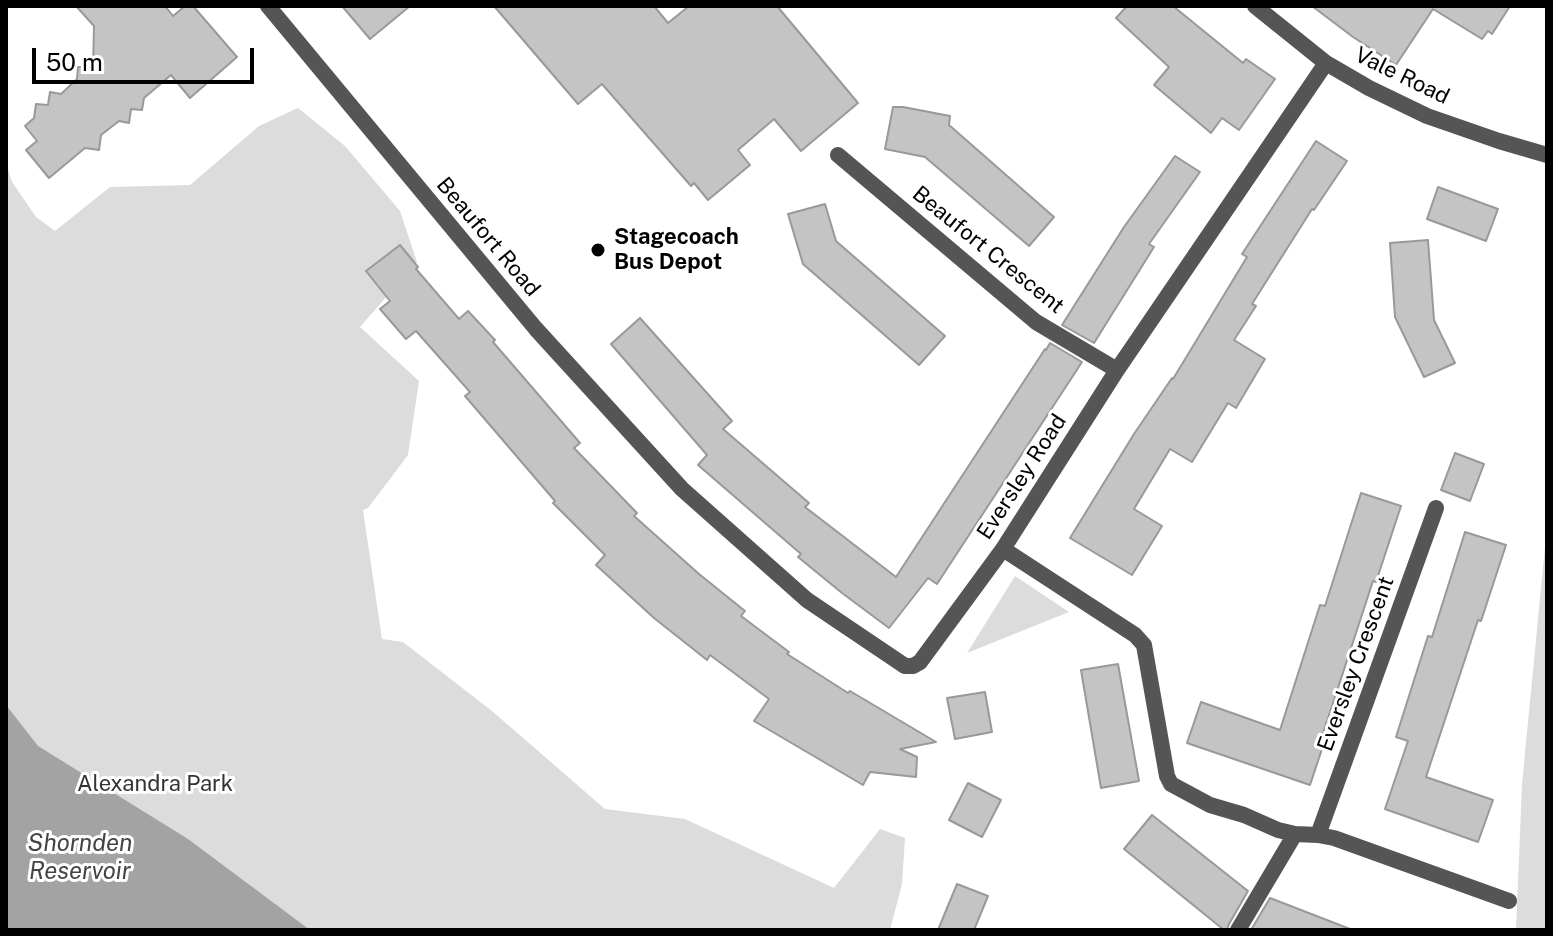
<!DOCTYPE html>
<html>
<head>
<meta charset="utf-8">
<style>
  body { margin:0 }
  #map { position:relative; width:1553px; height:936px; overflow:hidden; background:#fff; font-family:"Public Sans",sans-serif }
  canvas { display:block }
  .frame { position:absolute; inset:0; border:8px solid #000; pointer-events:none }
  .scale { position:absolute; left:32px; top:48px; width:222px; height:36px; box-sizing:border-box; border:4px solid #000; border-top:0; padding-left:10px; font-size:24px; line-height:28px; white-space:nowrap; color:#000; -webkit-text-stroke:6px #fff; paint-order:stroke }
</style>
</head>
<body>
<div id="map">
<canvas width="1553" height="936"></canvas>
<div class="frame"></div>
<div class="scale">50 m</div>
</div>
<script>
const context = document.querySelector('canvas').getContext('2d');
context.lineJoin = 'round';
function fill(path, color) { context.fillStyle = color; context.fill(path, 'evenodd'); }
const toPath = rows => new Path2D(rows.map(r => 'M' + r).join(''));
function strokePath(path, color, width, dash) { context.strokeStyle = color; context.lineWidth = width; context.lineCap = dash ? 'butt' : 'round'; context.setLineDash(dash || []); context.stroke(path); }
function write(font, color, halo, rows, align = 'center') {
  context.font = font + ' "Public Sans",sans-serif'; context.lineWidth = 6; context.setLineDash([]); context.textBaseline = 'middle'; context.strokeStyle = halo; context.fillStyle = color; for (const [text, x, y, turn = 0] of rows) {
    context.save(); context.translate(x, y); context.rotate((+turn || 0) * Math.PI / 180); context.textAlign = isNaN(turn) ? turn : align; if (halo) context.strokeText(text, 0, 0); context.fillText(text, 0, 0); context.restore();
  }
}
fill(toPath([
  [298,108,345,146,400,211,417,262,360,327,419,381,408,455,368,508,363,510,382,639,403,642,492,711,605,809,685,819,834,888,880,829,905,838,902,884,890,930,6,930,6,163,12,182,36,217,55,231,110,187,190,185,259,126],
  [1547,526,1547,930,1516,930,1522,784],
  [1015,576,1069,612,967,653]
]), '#dcdcdc');
fill(toPath([
  [6,705,38,746,188,839,310,930,6,930]
]), '#a3a3a3');
const building = toPath([
  [76,6,165,6,173,16,185,6,193,6,237,57,190,98,171,75,144,98,142,110,131,109,129,123,119,121,101,135,99,150,85,148,49,178,26,150,37,141,25,126,34,118,36,104,48,105,50,92,61,94,77,79,78,67,93,67,94,26,76,6],
  [342,6,410,6,370,39,342,6],
  [494,6,654,6,668,23,689,6,777,6,858,103,801,151,774,119,738,150,750,165,708,200,694,183,691,186,602,84,578,104,494,6],
  [1127,6,1173,6,1243,63,1246,59,1275,79,1239,130,1222,118,1211,133,1154,85,1169,67,1116,18,1127,6],
  [1312,6,1510,6,1492,34,1488,31,1482,39,1433,9,1396,65,1353,37,1312,6],
  [893,107,903,107,950,116,949,125,1054,217,1029,246,925,157,885,149,893,107],
  [1316,141,1347,161,1314,210,1312,209,1252,304,1256,306,1234,340,1265,359,1236,408,1228,403,1192,462,1170,449,1134,509,1162,526,1132,575,1070,538,1134,434,1172,378,1173,379,1247,257,1242,254,1316,141],
  [1175,156,1200,172,1149,244,1154,247,1094,343,1062,325,1124,227,1175,156],
  [1438,187,1498,209,1486,241,1427,219,1438,187],
  [825,204,836,241,945,336,919,365,803,264,788,214,825,204],
  [1428,240,1434,320,1455,363,1424,377,1395,317,1390,243,1428,240],
  [400,245,418,267,416,269,459,319,468,311,495,340,493,342,580,443,574,448,637,513,634,516,699,574,745,611,741,616,789,652,787,654,848,693,850,691,936,742,900,749,917,757,916,777,870,772,863,785,754,721,769,699,710,655,707,660,654,618,596,565,605,555,553,503,555,501,465,396,470,392,416,331,406,339,380,309,390,301,366,271,400,245],
  [640,318,732,421,723,429,809,503,805,507,896,577,1045,349,1046,350,1050,343,1082,362,937,584,928,578,889,628,842,593,798,557,801,554,698,465,707,455,611,344,640,318],
  [1455,453,1484,464,1470,501,1441,490,1455,453],
  [1361,493,1401,506,1376,582,1373,581,1337,691,1320,742,1324,743,1310,785,1187,743,1201,702,1280,730,1320,605,1325,606,1361,493],
  [1465,532,1506,545,1481,621,1478,620,1426,777,1493,800,1478,842,1385,809,1408,741,1396,737,1428,636,1432,637,1465,532],
  [1118,664,1139,781,1101,788,1081,670,1118,664],
  [985,692,992,732,955,739,947,698,985,692],
  [968,783,1001,800,982,837,949,820,968,783],
  [1152,815,1248,891,1229,924,1227,930,1224,930,1124,849,1152,815],
  [957,884,988,896,974,930,938,930,957,884],
  [1270,898,1350,929,1349,930,1251,930,1270,898]
]);
fill(building, '#c4c4c4');
strokePath(building, '#999', 2);
strokePath(toPath([
  [268,6,536,329,682,489,807,600,905,666,913,666,920,662,1003,549,1117,370,1326,63],
  [1255,6,1326,63,1369,88,1427,116,1499,141,1547,155],
  [838,155,1036,322,1117,370],
  [1003,549,1135,635,1144,645,1167,776,1171,784,1210,805,1244,815,1278,830,1295,834,1318,835,1334,838,1509,901],
  [1318,835,1436,508],
  [1238,930,1295,834]
]), '#555', 16);
for (const [x, y, r, color] of [
  [598,250,8,"#000"]
]) { const dot = new Path2D(); dot.arc(x, y, r, 0, 2 * Math.PI); context.fillStyle = color; context.fill(dot); strokePath(dot, '#fff', 3); }
write('22px', '#000', '#fff', [
  ["Vale Road",1402,76,26],
  ["Beaufort Road",488,237,50],
  ["Beaufort Crescent",988,250,39],
  ["Eversley Road",1022,477,-57],
  ["Eversley Crescent",1356,664,-70]
]);
write('bold 22px', '#000', '#fff', [
  ["Stagecoach",614,237],
  ["Bus Depot",614,262]
], 'left');
write('22px', '#333', '#fff', [
  ["Alexandra Park",155,784]
]);
write('italic 24px', '#444', '#fff', [
  ["Shornden",80,844],
  ["Reservoir",80,872]
]);
</script>
</body>
</html>
